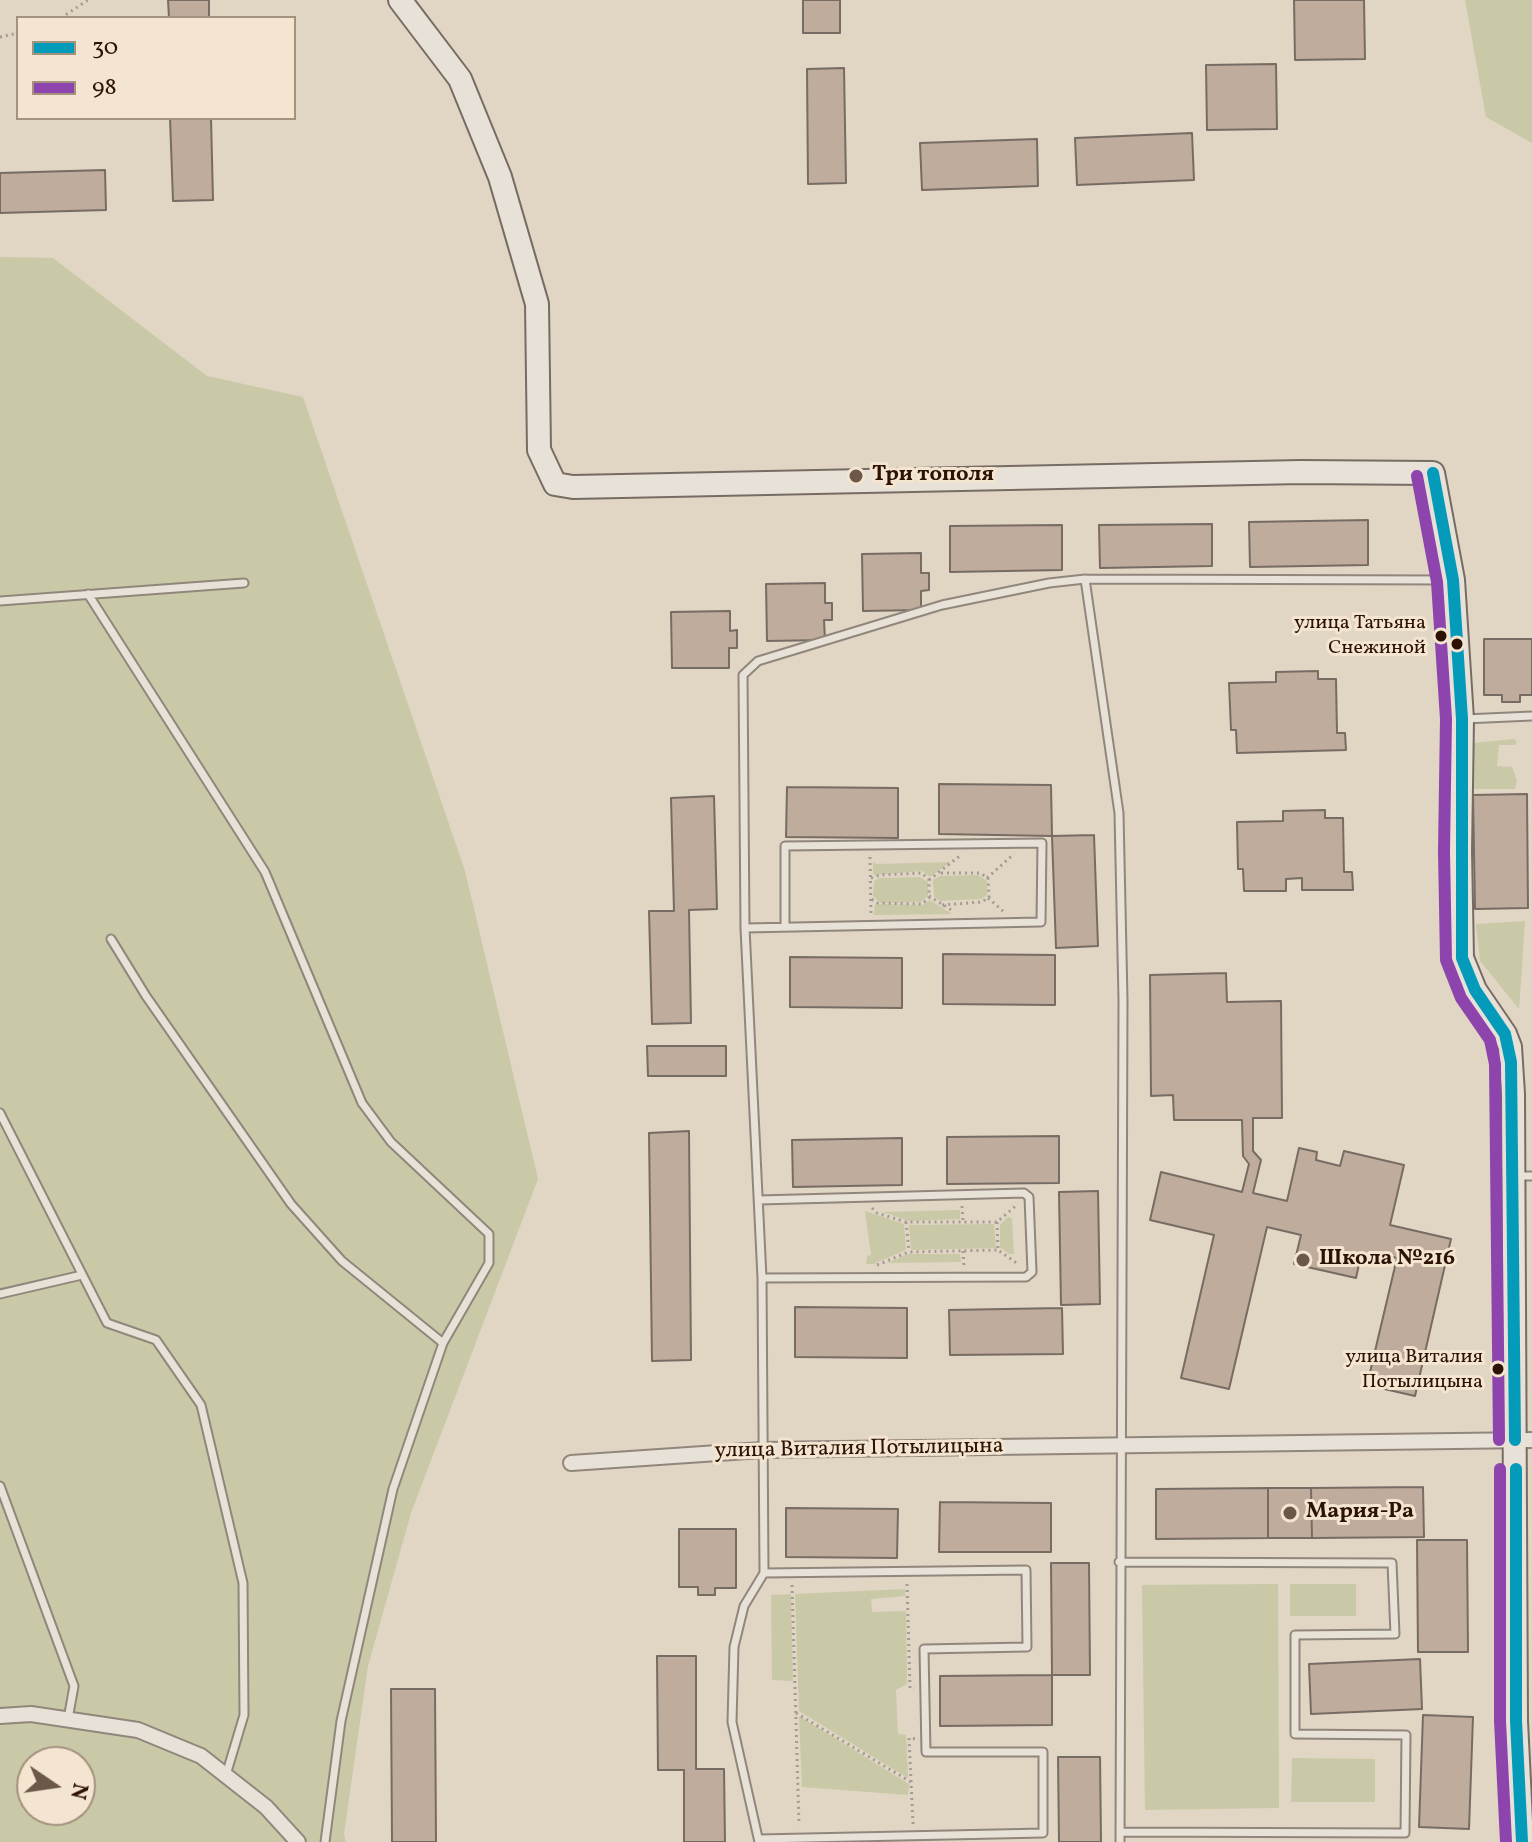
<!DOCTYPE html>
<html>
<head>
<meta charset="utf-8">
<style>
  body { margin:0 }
  #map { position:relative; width:1532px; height:1842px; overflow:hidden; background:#e1d5c4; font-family:Vollkorn,serif }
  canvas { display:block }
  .legend { position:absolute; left:16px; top:16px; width:280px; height:104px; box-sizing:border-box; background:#f4e5d0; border:2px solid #a4917f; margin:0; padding:10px 14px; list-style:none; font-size:24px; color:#2d1306 }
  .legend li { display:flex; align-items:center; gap:16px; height:40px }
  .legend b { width:40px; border:2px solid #a4917f }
  .north { position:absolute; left:16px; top:1746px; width:80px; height:80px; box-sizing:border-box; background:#f4e5d0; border:2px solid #a4917f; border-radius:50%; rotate:103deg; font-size:22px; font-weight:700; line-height:32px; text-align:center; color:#2d1306 }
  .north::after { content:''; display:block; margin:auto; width:28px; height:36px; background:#6c5748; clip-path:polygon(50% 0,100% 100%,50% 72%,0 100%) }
</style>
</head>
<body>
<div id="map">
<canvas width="1532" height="1842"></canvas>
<ul class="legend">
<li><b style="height:10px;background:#049aba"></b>30</li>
<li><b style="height:10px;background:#8e44ad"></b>98</li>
</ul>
<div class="north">N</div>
</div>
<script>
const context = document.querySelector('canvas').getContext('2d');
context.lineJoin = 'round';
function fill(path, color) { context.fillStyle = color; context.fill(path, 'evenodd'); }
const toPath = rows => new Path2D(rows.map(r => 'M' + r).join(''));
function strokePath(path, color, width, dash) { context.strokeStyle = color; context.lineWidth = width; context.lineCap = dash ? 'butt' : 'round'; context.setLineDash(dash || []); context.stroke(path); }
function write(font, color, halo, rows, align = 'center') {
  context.font = font + ' Vollkorn,serif'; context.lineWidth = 6; context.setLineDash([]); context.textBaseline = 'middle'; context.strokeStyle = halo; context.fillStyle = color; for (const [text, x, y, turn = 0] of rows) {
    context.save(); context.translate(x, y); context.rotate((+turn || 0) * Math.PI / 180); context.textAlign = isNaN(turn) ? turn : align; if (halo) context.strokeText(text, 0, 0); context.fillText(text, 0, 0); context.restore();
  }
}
fill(toPath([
  [1465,0,1532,0,1532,143,1486,117],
  [0,257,53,258,207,376,303,397,465,871,538,1179,411,1513,368,1666,344,1834,346,1842,0,1842],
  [32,1762,80,1762,80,1810,32,1810],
  [1514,739,1517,742,1515,745,1499,745,1497,766,1512,767,1517,781,1515,789,1474,789,1474,796,1468,796,1470,747,1473,743],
  [873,862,877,864,951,862,930,877,922,871,875,875,873,874],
  [978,875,987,881,987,895,981,899,940,901,934,896,933,880,940,876],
  [920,877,928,882,928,896,921,902,881,903,873,896,874,881,880,878],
  [930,900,952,914,874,915,875,904,923,905],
  [1525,921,1522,969,1519,1009,1480,961,1476,924],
  [960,1210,960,1219,909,1221,883,1212],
  [865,1211,904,1224,906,1250,873,1264,866,1264,867,1256,871,1255],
  [1008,1217,1012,1218,1014,1254,1009,1254,1000,1247,1000,1225],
  [994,1224,996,1248,911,1250,909,1225],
  [908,1254,960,1254,961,1262,887,1263],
  [1278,1584,1279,1808,1145,1810,1142,1585],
  [1290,1584,1356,1584,1356,1616,1290,1616],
  [905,1589,905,1596,871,1599,872,1612,906,1611,907,1684,896,1690,898,1734,906,1735,908,1778,799,1711,795,1594],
  [791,1594,793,1681,772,1680,771,1595],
  [799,1716,909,1784,908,1795,802,1787],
  [1292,1758,1375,1759,1375,1802,1291,1802]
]), '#c9c9a7');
const building = toPath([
  [168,0,209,0,209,18,169,18,168,0],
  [803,0,840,0,840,33,803,33,803,0],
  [1294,0,1364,0,1365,59,1295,60,1294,0],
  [1276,64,1277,129,1207,130,1206,65,1276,64],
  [844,68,846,183,808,184,807,69,844,68],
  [170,118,211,118,213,200,173,201,170,118],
  [1192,133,1194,180,1077,185,1075,138,1192,133],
  [1037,139,1038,186,922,190,920,143,1037,139],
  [105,170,106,210,0,213,0,173,105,170],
  [1368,520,1368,565,1250,567,1249,522,1368,520],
  [1212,524,1212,566,1100,568,1099,525,1212,524],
  [1062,525,1062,570,950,572,950,526,1062,525],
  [921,553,921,573,929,573,929,590,921,591,921,610,863,611,862,554,921,553],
  [825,583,825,603,832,603,832,620,824,620,825,640,767,641,766,584,825,583],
  [730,611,730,631,737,630,737,648,729,648,729,668,672,668,671,612,730,611],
  [1484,639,1532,639,1532,695,1520,695,1520,702,1502,702,1502,695,1484,695,1484,639],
  [1318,671,1318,679,1336,679,1337,733,1345,733,1346,750,1237,753,1236,730,1231,730,1229,683,1276,682,1276,672,1318,671],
  [939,784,1051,785,1052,836,939,834,939,784],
  [787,787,898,788,898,838,786,837,787,787],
  [1527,794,1528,908,1475,909,1473,795,1527,794],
  [714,796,717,909,689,910,691,1023,652,1024,649,911,674,911,671,798,714,796],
  [1325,810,1325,818,1343,818,1344,872,1352,872,1353,890,1302,890,1302,878,1286,879,1286,891,1244,891,1243,869,1238,869,1237,822,1283,821,1283,811,1325,810],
  [1094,835,1098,946,1056,948,1052,836,1094,835],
  [943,954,1055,955,1055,1005,943,1004,943,954],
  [790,957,902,958,902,1008,790,1007,790,957],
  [1226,973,1227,1002,1281,1001,1282,1118,1253,1118,1253,1151,1261,1160,1253,1193,1287,1201,1299,1148,1317,1152,1316,1160,1340,1166,1344,1151,1404,1165,1390,1225,1451,1239,1415,1396,1367,1385,1397,1258,1377,1253,1374,1263,1360,1260,1356,1278,1294,1264,1301,1235,1267,1227,1229,1389,1181,1378,1214,1235,1150,1220,1161,1172,1242,1192,1249,1164,1243,1156,1242,1120,1174,1120,1173,1095,1151,1096,1150,975,1226,973],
  [647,1046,726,1046,726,1076,648,1076,647,1046],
  [689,1131,691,1360,652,1361,649,1133,689,1131],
  [1059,1136,1059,1183,947,1184,947,1137,1059,1136],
  [902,1138,902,1185,793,1187,792,1140,902,1138],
  [1098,1191,1100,1304,1061,1305,1059,1192,1098,1191],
  [795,1307,907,1308,907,1358,795,1357,795,1307],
  [1062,1308,1063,1354,950,1355,949,1310,1062,1308],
  [1423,1487,1424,1537,1312,1538,1311,1488,1423,1487],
  [1268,1488,1268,1538,1156,1539,1156,1489,1268,1488],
  [1268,1488,1311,1488,1312,1538,1268,1538,1268,1488],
  [940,1502,1051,1503,1051,1552,939,1552,940,1502],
  [786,1508,898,1509,897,1558,786,1557,786,1508],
  [679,1529,736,1529,736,1588,715,1588,715,1595,698,1595,698,1587,679,1587,679,1529],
  [1417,1540,1467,1540,1468,1652,1418,1652,1417,1540],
  [1051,1563,1089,1563,1090,1675,1052,1675,1051,1563],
  [657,1656,696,1656,696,1769,724,1769,725,1842,684,1842,684,1770,658,1770,657,1656],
  [1420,1659,1422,1709,1311,1714,1309,1664,1420,1659],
  [1052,1675,1052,1725,940,1726,940,1676,1052,1675],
  [391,1689,435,1689,436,1842,392,1842,391,1689],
  [1423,1715,1473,1717,1469,1829,1419,1827,1423,1715],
  [1058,1757,1100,1757,1101,1842,1059,1842,1058,1757]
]);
fill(building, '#bfac9c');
strokePath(building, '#776c63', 2);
const lane = toPath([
  [1085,579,1119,813,1123,1000,1120,1842],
  [88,594,265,872,362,1103,391,1142,489,1234,489,1263,443,1343,393,1489,341,1721,325,1842],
  [0,601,244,583],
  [1464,719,1532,716],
  [745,928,1041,922,1042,843,785,846,785,927],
  [111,939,146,996,291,1204,342,1261,443,1343],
  [0,1113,107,1323,156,1340,201,1405,243,1583,244,1715,226,1775],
  [1516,1176,1532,1176],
  [759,1200,1024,1193,1029,1197,1032,1272,1026,1277,762,1278],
  [0,1294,82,1275],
  [0,1486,74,1686,68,1719],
  [1119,1562,1392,1563,1395,1634,1295,1635,1295,1734,1406,1735,1405,1833,1120,1832],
  [759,1839,1043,1833,1043,1752,926,1752,924,1649,1027,1647,1026,1570,764,1573],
  [759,1842,732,1722,734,1647,744,1606,764,1573,762,1278,745,928,743,675,758,661,942,605,1049,583,1085,579,1451,580]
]);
const street = toPath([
  [571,1463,762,1450,1532,1440],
  [0,1716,31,1714,138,1730,201,1756,266,1807,298,1842]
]);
const secondary = toPath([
  [400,0,460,79,500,177,537,304,539,450,555,484,573,487,1301,472,1433,473,1453,580,1462,719,1460,851,1462,958,1475,990,1505,1034,1510,1047,1513,1094,1516,1721,1522,1842]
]);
strokePath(lane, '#91867b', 11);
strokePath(street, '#91867b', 18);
strokePath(secondary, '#776c63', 26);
strokePath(toPath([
  [61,18,88,0],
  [0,37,18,33],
  [870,857,871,913],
  [941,873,980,873,988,878,989,897,982,902,942,905],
  [871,878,880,875,922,873,929,880,929,898,922,904,878,903,871,899],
  [987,878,1014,854],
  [929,880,961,855],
  [929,896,953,911],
  [988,898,1003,911],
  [962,1206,963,1222],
  [872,1208,877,1213,906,1222,997,1222,1018,1204],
  [906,1222,909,1251],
  [997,1222,998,1250,1018,1264],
  [963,1251,964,1267],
  [877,1265,909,1252,998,1250],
  [907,1584,910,1688,914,1689],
  [792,1585,799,1825],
  [796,1713,911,1782],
  [913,1824,909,1738,916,1739]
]), '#a39b94', 3, [2, 4]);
strokePath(lane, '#e7e1d8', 7);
strokePath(street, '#e7e1d8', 14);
strokePath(secondary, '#e7e1d8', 22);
strokePath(toPath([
  [1433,473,1453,580,1462,719,1462,958,1475,990,1505,1034,1511,1062,1515,1440],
  [1516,1469,1516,1721,1522,1842]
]), '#049aba', 12);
strokePath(toPath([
  [1417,476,1437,582,1446,719,1444,851,1446,960,1461,998,1490,1040,1495,1064,1499,1440],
  [1500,1469,1500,1721,1506,1842]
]), '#8e44ad', 12);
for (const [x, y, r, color] of [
  [856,476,8,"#6c5748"],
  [1441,636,7,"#2d1306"],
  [1457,644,7,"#2d1306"],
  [1303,1260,8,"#6c5748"],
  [1498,1369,7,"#2d1306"],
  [1290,1513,8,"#6c5748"]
]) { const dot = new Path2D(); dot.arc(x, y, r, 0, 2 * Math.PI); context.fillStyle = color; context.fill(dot); strokePath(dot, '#f4e5d0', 3); }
write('20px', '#2d1306', '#f4e5d0', [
  ["улица Татьяна",1426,624],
  ["Снежиной",1426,649],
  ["улица Виталия",1483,1358],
  ["Потылицына",1483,1383]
], 'right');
write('bold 22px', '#2d1306', '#f4e5d0', [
  ["Три тополя",872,476],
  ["Школа №216",1319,1260],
  ["Мария-Ра",1306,1513]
], 'left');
write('22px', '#2d1306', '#f4e5d0', [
  ["улица Виталия Потылицына",859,1450,-1]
]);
</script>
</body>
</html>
